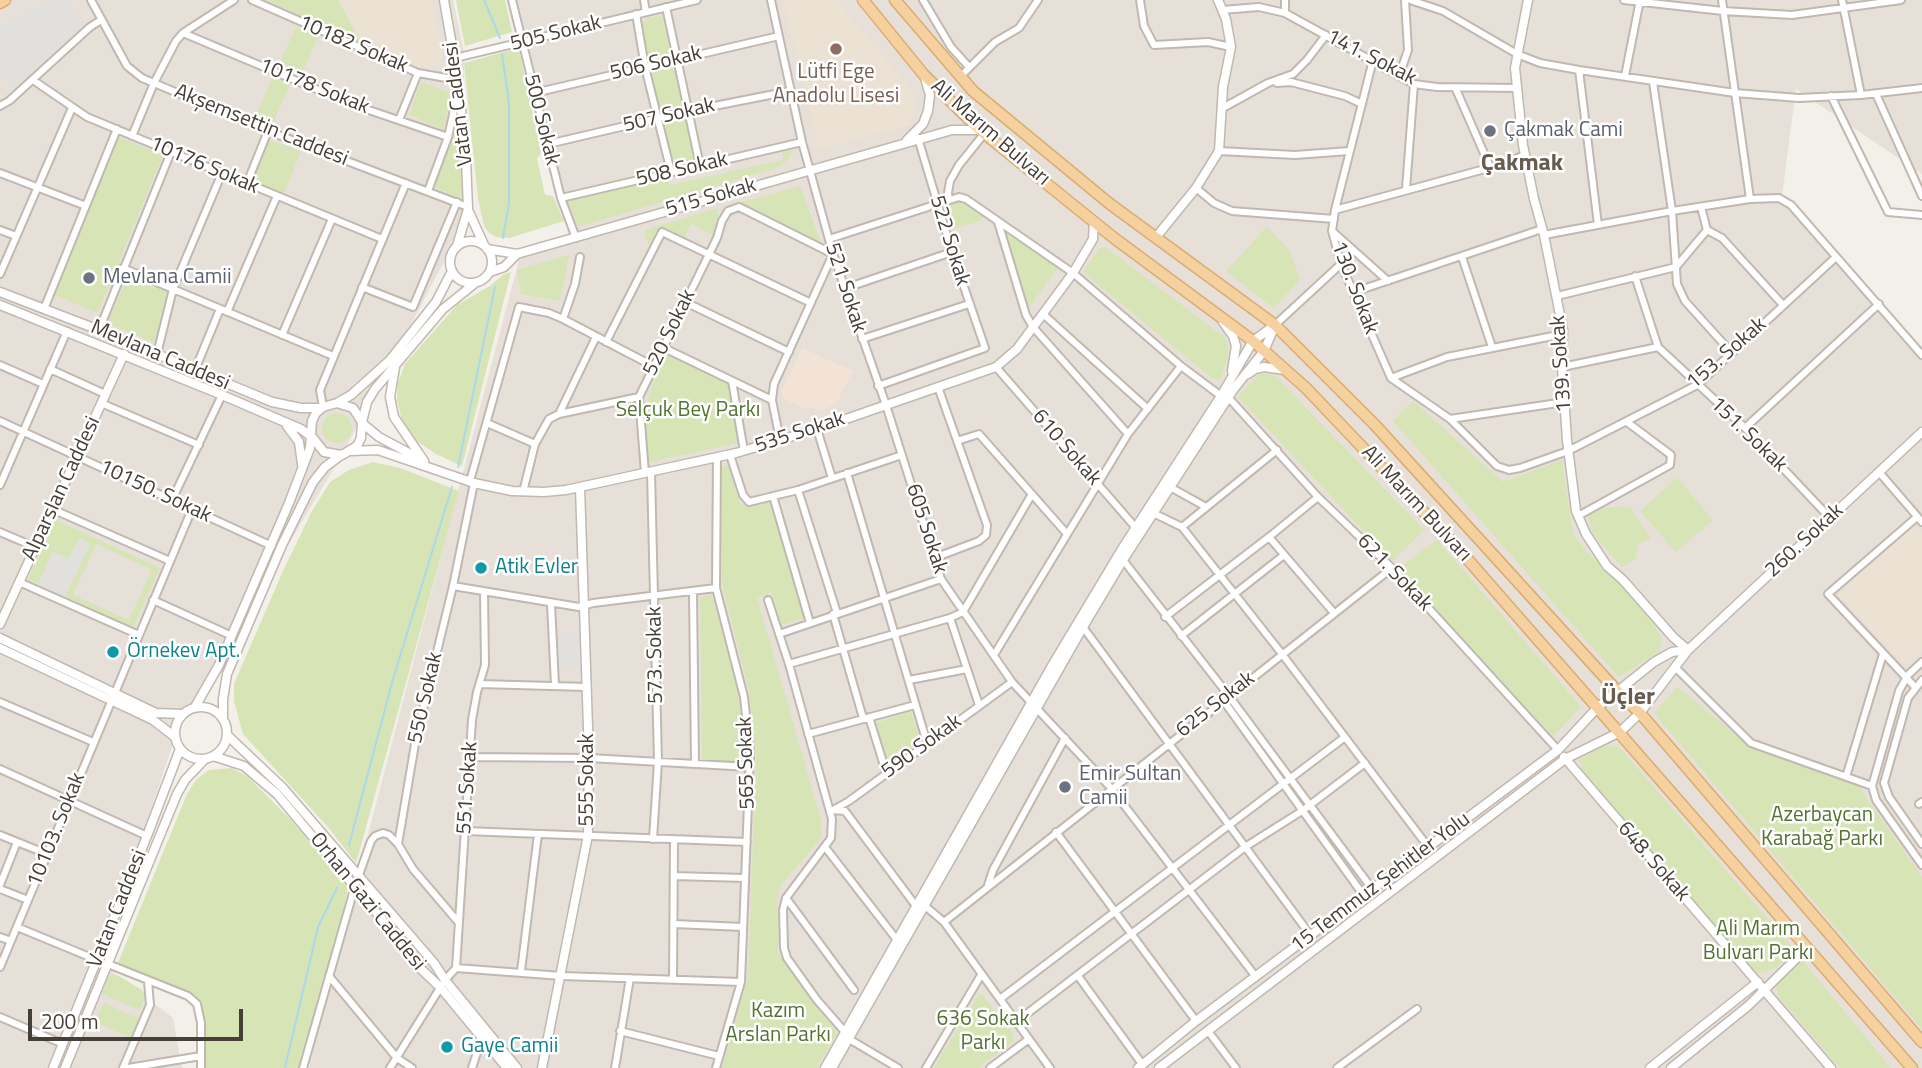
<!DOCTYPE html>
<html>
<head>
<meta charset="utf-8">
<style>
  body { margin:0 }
  #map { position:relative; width:1922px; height:1068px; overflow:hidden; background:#f3efe9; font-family:"Titillium Web",sans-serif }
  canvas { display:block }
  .scale { position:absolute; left:28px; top:1009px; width:215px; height:32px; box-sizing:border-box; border:4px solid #463f38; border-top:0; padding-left:9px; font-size:21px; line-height:24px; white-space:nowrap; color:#463f38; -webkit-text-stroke:5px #fff; paint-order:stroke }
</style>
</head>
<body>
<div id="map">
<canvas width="1922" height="1068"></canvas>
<div class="scale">200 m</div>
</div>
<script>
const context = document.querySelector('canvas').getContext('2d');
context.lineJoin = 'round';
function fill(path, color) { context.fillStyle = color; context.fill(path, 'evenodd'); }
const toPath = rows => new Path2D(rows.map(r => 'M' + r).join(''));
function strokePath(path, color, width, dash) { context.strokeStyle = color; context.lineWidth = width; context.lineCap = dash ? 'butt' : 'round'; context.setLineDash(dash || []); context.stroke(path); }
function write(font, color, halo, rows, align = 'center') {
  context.font = font + ' "Titillium Web",sans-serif'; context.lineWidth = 5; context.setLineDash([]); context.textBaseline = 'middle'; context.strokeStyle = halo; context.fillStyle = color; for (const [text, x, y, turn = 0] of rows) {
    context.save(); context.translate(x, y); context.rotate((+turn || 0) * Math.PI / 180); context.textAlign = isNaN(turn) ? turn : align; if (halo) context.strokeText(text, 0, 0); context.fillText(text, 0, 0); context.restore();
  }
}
fill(toPath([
  [0,0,453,0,464,52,466,220,342,455,179,726,100,962,173,1018,182,1068,0,1068],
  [509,0,1922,0,1922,174,1796,89,1782,196,1922,349,1922,1068,309,1068,331,975,521,252,570,240]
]), '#e7e0d8');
fill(toPath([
  [802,348,853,371,836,404,819,411,808,406,806,409,784,399,781,392]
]), '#f3e3d6');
fill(toPath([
  [338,0,433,0,443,58,435,66,423,68,360,41],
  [783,0,836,0,918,98,911,125,819,149],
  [1914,526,1922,534,1922,650,1905,666,1838,594]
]), '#ebe2d4');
fill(toPath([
  [267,0,338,0,360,41,355,41],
  [456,0,505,0,512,32,465,46],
  [662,15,670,54,668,57,650,62,648,60,643,24,646,18],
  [296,27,318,37,300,78,277,68],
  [519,48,541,153,537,159,545,195,553,196,564,221,509,238,496,237,489,233,484,226,478,198,464,63],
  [675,64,685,107,660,113,651,70],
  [273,76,290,84,273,123,256,116],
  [421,82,451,93,443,129,409,115],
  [686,115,696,161,681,163,674,160,669,151,663,121],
  [456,130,459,136,462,196,459,198,434,187,453,132],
  [118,137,163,155,98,313,52,294],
  [269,140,301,151,284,193,253,181],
  [791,149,793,151,788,159,779,167,581,226,577,224,568,201,572,198,664,176,670,185,783,160,782,152],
  [800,186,821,243,740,203],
  [960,198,985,215,980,221,949,230,942,204],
  [719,208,713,235,691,224,684,239,666,229,656,231,650,245,646,239,644,230],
  [1267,227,1289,250,1300,279,1274,308,1226,271],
  [1009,231,1059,266,1028,309,1006,232],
  [1105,247,1224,337,1228,344,1228,357,1220,381,1212,378,1083,272,1100,248],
  [569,255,560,301,521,294,517,270],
  [511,272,462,466,436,454,408,435,403,424,397,400,398,383,405,364,457,305,490,286,503,275],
  [129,275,167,291,155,343,107,323],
  [664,353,729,383,739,443,649,462,645,415,649,396],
  [1261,373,1275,376,1424,530,1392,561,1238,397],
  [1413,401,1503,482,1562,460,1573,534,1587,553,1607,566,1650,619,1662,638,1659,651,1619,677,1393,421],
  '322 428a15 15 0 1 1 30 0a15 15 0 1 1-30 0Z',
  [373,462,400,468,459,491,356,863,328,827,243,734,234,701,234,684,283,571,312,511,330,482,349,470],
  [725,465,728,465,740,504,747,507,772,501,805,618,782,625,771,592,757,598,821,820,821,838,781,885,777,897,778,953,837,1033,817,1068,722,1068,748,978,756,754,749,691,722,584,722,467],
  [1677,478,1713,520,1676,552,1640,511],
  [1630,507,1651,538,1637,545,1636,558,1622,567,1593,534,1587,514,1599,508],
  [56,520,160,568,133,627,65,597,90,544,78,539,69,559,53,552,38,584,28,580],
  [96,544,152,570,129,620,73,595],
  [1437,540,1581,707,1553,736,1397,569],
  [712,595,735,679,742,722,745,753,743,763,702,760,700,597],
  [1678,687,1745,743,1856,783,1922,877,1922,1029,1654,713],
  [911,711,920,743,887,766,874,724],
  [1605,745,1620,748,1792,947,1787,959,1773,969,1759,973,1750,967,1582,769,1579,760],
  [232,768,248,777,294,823,348,888,329,976,303,1068,202,1068,196,1004,188,996,118,963,187,794,196,780,209,770],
  [1802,960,1891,1068,1840,1068,1779,997,1776,989,1781,978],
  [111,975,119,976,142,990,145,996,140,1010,102,994,108,978],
  [979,994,983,996,1013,1033,1013,1042,977,1068,934,1068],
  [104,1003,139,1019,131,1038,95,1022]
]), '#d6e4b6');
fill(toPath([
  [51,0,66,0,84,24,13,89,0,72,0,26],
  [79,538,90,544,65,597,38,584,53,552,69,559],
  [578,632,579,667,559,668,557,633]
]), '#e2e0dd');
strokePath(toPath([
  [484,0,500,38],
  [502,54,509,103,509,203,503,238],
  [458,467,495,287],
  [349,845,393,679,452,487],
  [285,1068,318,927,337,888]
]), '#abd9eb', 2);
const minor = toPath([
  [91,0,127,66,142,78,268,131,468,207],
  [252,0,418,73,458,80],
  [512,0,561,198,576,238],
  [644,0,646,12],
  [771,0,802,142,833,254,886,405,941,579,1012,682,1111,788,1256,977],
  [923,0,951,47,969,67],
  [1140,0,1144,26,1154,45,1208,42,1231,47],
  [1285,0,1285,13,1414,84,1437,87,1517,88],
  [1410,0,1443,11,1517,54,1540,63,1579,70,1735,93,1799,98,1861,95,1922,88],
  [1624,0,1723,11,1792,15,1901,0],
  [1722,0,1750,199],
  [1842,0,1861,95],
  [666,7,700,166],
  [1222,10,1259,7,1285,13],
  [636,14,645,67,671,172],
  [183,33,354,105,448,137],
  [455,58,697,0],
  [1373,60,1335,210,1332,231,1341,264,1391,378,1450,419,1497,466,1509,470,1520,468,1568,451,1697,385,1836,257],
  [1579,70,1598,225],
  [1399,76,1408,50,1405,0],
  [1625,76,1640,0],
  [960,77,995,42,1019,28,1038,0],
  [33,80,87,117,382,239],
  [1653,82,1672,211,1677,284,1685,301,1731,352],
  [1277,83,1291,82,1345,96,1362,104],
  [1455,87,1490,167],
  [534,93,779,36],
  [1876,94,1922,196],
  [1831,96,1888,212,1922,215],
  [0,106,9,101,90,27,101,20],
  [1221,109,1268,83,1293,74,1307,60,1326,35],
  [399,120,418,73],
  [132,136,154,83,176,41,183,33,234,0],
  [548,144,689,111,790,91],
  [1219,151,1295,155,1349,151],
  [0,173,86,206],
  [247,183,268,131],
  [1196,188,1214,203,1232,211,1334,219],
  [1406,189,1414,84],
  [428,191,448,137,458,92],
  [561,198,802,142],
  [949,200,948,193,950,181,959,165,984,134],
  [1701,207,1707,230,1722,238,1783,305],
  [1335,210,1503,164,1525,155],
  [998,222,1026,315,1033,327,1128,434],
  [0,230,16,236],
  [1332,231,1388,281],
  [1544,235,1672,211,1750,199,1779,198,1791,205,1922,355],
  [829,239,959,197,966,199,1073,273,1181,366,1221,396],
  [1462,257,1492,347],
  [1676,267,1707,230],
  [123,268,333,356],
  [0,274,72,108],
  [1635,276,1658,347,1745,428,1830,518],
  [362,287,413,307,457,202],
  [846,288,952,252],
  [1354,292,1542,229],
  [1557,296,1676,267],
  [685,302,789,352],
  [44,309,117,129],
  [227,312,277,196],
  [1043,314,1148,409],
  [563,319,575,284,580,257],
  [1275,325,1341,264],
  [99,330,171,152],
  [282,335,332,219],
  [862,339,969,304],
  [606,342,662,232,811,303],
  [662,347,772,400],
  [157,354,173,289,222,173],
  [0,365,43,384],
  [996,367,1136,528],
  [1562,367,1658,347],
  [50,369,105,394],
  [195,370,220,309],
  [1391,378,1447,357,1563,334],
  [732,381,744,451],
  [878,386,985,348,952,252,918,138],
  [1228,397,1318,497,1392,568,1558,750],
  [101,403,199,445],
  [323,407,320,390,406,183],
  [559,414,639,397],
  [1450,419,1565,402],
  [0,421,272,546],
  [487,423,535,444],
  [1745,428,1879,304],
  [817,429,832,478],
  [957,441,979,434,1067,534],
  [730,455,743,495,749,502,798,490,902,455],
  [651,472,658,762,653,839],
  [1879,472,1922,522],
  [645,473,639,397,717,238,722,221,728,211,739,207,833,254,774,384,772,400,780,440],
  [847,473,927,743],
  [470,481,519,307,549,313,563,319,653,366],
  [0,485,67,331],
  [1170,487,1206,507],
  [798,490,837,613],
  [523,492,535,444,549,419,559,414,596,337],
  [773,496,810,623],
  [172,500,222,395],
  [52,509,170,561],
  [1153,513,1182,527,1282,654,1429,848],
  [1578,516,1670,465,1671,455,1627,422],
  [1182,527,1277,450],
  [0,532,35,547],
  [1269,537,1334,613],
  [934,558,979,541,986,535,987,525,938,387],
  [1123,560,1229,696,1373,890],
  [19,582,139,635],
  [453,586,579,607,593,603,716,588],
  [693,592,695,764],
  [153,600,232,636],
  [768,600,789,664,832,819,831,838,786,898,783,910,784,948,787,958,817,1000,845,1032],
  [551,604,555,685],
  [833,614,863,718],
  [1165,617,1269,537,1318,497],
  [950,618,979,705],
  [1083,627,1311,936],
  [779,634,941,579],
  [1181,636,1284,555],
  [994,655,1128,434,1181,366],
  [1922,662,1908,675,1899,691,1872,786,1876,800,1922,865],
  [789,664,950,618,963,612,1032,494],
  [1675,667,1751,743,1872,786],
  [909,680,967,669],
  [1922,680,1908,698,1884,783,1889,797,1922,844],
  [480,684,587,687],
  [1915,687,1828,594,1917,517],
  [1223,700,1364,896],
  [0,702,93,742],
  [869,717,886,772],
  [808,734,915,705],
  [470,757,589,758,750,767],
  [0,769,147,836],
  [1846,777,1883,654],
  [1919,804,1922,802],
  [831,810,845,811,916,906,925,906,944,922,1050,1068],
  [833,810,849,801,1012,682],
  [465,831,747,842],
  [1056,832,1196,1021],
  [0,835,47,854],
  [398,844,416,738,453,586,474,483],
  [825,847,897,940],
  [674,876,745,878],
  [0,885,17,842],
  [988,885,993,870,1065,738],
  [0,889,28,900],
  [786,898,854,990],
  [944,922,1392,568],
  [674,924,743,927],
  [17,927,97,960],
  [0,937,11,941],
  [108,964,188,996,197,1004,201,1023,201,1068],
  [0,967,192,509],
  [456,968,562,976,741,982],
  [521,971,538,834],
  [329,976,397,1058,412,1068],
  [1078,976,1142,1064],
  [673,978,674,840],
  [1000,999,1345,737],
  [0,1017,63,1044],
  [1016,1022,1245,847,1302,811,1365,763],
  [620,1031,719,1056],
  [1208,1031,1236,1068],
  [849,1039,898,1068],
  [123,1068,150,1005,148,981],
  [128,1068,201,1056],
  [303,1068,355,886,371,841,375,836,383,833,389,835,398,844,413,869,459,923],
  [390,1068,445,980,456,968,472,720,477,692,485,665,484,592],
  [472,1068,482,1037],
  [615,1068,630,978],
  [716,1068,741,982,750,753,744,697,716,588,717,457],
  [926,1068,981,975],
  [990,1068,1029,1039],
  [1337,1068,1417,1009]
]);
const tertiary = toPath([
  [444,0,458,80,466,158,468,209,457,246],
  [1528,0,1515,68,1523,145,1534,199,1544,235,1563,330,1562,367,1567,440,1576,511,1586,534,1607,566,1623,580,1673,637,1688,650],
  [907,140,923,124,928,111,930,95,925,78],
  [469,212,484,245],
  [1157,236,1196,188,1219,151,1223,87,1231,47,1226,19,1218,0],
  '450 262a21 21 0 1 1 42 0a21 21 0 1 1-42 0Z',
  [487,249,517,254],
  [517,254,952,130,980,130],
  [490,272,504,267,517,254],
  [0,292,99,330,272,402,301,408,322,408],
  [0,305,222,395,301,429,312,437],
  [1223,322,1233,336,1236,346,1232,371],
  [395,367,390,397,394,417,424,461],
  [1248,374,1255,369,1264,367,1285,370],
  [337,403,351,395,390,360,436,302,452,271],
  [362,422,367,402,375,389,443,309,474,284],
  [362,423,379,437,420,459],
  [287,426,299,442,302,464],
  [350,451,378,450,474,483,512,491,544,492,566,490,736,453,817,429,996,367,1017,349,1073,273,1093,239,1094,222],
  [0,624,124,354],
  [0,638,156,713,183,714],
  [0,648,153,720,175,737],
  '175 733a26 26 0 1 1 52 0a26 26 0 1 1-52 0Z',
  [195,707,219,665,289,503,310,448,312,421,316,413,323,407,337,403,353,408,362,422,361,438,357,446,342,455,324,452,313,438],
  [223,718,223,699,227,674,282,545,313,482,325,467,341,455],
  [227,735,283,788,434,963,445,980,517,1068],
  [213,756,244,766,277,794,406,948,421,969,440,987,507,1068],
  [1564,757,1831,1068],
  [53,1068,147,836,180,749],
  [65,1068,177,794,185,780,205,759],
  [542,1068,588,835,589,758,580,487],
  [825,1068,1053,664,1122,549,1221,396,1253,341,1275,325],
  [832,1068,1083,627,1123,560,1233,390,1264,351,1274,328],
  [1138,1068,1196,1021,1558,750,1598,707,1654,662,1672,652,1688,650],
  [1159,1068,1565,759,1620,732,1640,713,1688,650,1922,432],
  [1650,1068,1758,982],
  [1671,1068,1748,1006,1807,948]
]);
const primary = toPath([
  [863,0,924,75,980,130,1114,238,1253,341,1306,388,1456,546,1912,1068],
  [895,0,973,91,1110,204,1275,325,1375,425,1618,692,1640,713,1922,1042],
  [0,3,5,0]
]);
strokePath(minor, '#c1b8b0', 10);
strokePath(tertiary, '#c1b8b0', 11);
strokePath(primary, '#daac70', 13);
strokePath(minor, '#fff', 6);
strokePath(tertiary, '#fff', 8);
strokePath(primary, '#f6d1a0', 10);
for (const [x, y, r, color] of [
  [836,49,7,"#8d6e63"],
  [1490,131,7,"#6b7280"],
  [89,278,7,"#6b7280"],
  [481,568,7,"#0f9aa8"],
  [113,652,7,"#0f9aa8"],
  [1065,787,7,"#6b7280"],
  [447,1047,7,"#0f9aa8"]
]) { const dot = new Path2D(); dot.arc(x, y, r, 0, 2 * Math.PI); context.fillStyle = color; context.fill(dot); strokePath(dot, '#fff', 2.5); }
write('21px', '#463f38', '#fff', [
  ["505 Sokak",556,34,-14],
  ["10182 Sokak",353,45,23],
  ["141. Sokak",1371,58,27],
  ["506 Sokak",656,64,-13],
  ["10178 Sokak",314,87,22],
  ["Vatan Caddesi",459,104,-97],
  ["507 Sokak",669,116,-13],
  ["500 Sokak",541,120,76],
  ["Akşemsettin Caddesi",261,126,22],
  ["Ali Marım Bulvarı",990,133,41],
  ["10176 Sokak",204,166,23],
  ["508 Sokak",682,170,-13],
  ["515 Sokak",711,198,-16],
  ["522 Sokak",949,241,73],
  ["521 Sokak",845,288,72],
  ["130. Sokak",1354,288,69],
  ["520 Sokak",670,333,-64],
  ["153. Sokak",1727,354,-41],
  ["Mevlana Caddesi",160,356,23],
  ["139. Sokak",1562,364,-94],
  ["535 Sokak",800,433,-18],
  ["151. Sokak",1748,435,44],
  ["610 Sokak",1066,448,49],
  ["Alparslan Caddesi",62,489,-65],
  ["10150. Sokak",155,492,25],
  ["Ali Marım Bulvarı",1416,504,47],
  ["605 Sokak",926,529,72],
  ["260. Sokak",1805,541,-43],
  ["621. Sokak",1394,573,46],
  ["573. Sokak",656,655,-91],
  ["550 Sokak",426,698,-77],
  ["625 Sokak",1216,705,-38],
  ["590 Sokak",922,747,-36],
  ["565 Sokak",747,763,-92],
  ["555 Sokak",588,780,-90],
  ["551 Sokak",468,788,-86],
  ["10103. Sokak",57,830,-68],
  ["648. Sokak",1653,862,49],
  ["15 Temmuz Şehitler Yolu",1381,883,-37],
  ["Orhan Gazi Caddesi",367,902,51],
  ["Vatan Caddesi",118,909,-68]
]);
write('21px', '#785e54', '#fff', [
  ["Lütfi Ege",836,73],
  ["Anadolu Lisesi",836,97]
]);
write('21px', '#5b616d', '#fff', [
  ["Çakmak Cami",1504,131],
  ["Mevlana Camii",103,278],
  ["Emir Sultan",1079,775],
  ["Camii",1079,799]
], 'left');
write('21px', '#537430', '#fff', [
  ["Selçuk Bey Parkı",688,411],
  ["Azerbaycan",1822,816],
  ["Karabağ Parkı",1822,840],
  ["Ali Marım",1758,930],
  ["Bulvarı Parkı",1758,954],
  ["Kazım",778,1012],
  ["Arslan Parkı",778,1036],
  ["636 Sokak",983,1020],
  ["Parkı",983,1044]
]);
write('21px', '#0d838f', '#fff', [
  ["Atik Evler",495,568],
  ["Örnekev Apt.",127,652],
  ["Gaye Camii",461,1047]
], 'left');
write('bold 24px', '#685b50', '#fff', [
  ["Çakmak",1522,164],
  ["Üçler",1628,698]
]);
</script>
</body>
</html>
